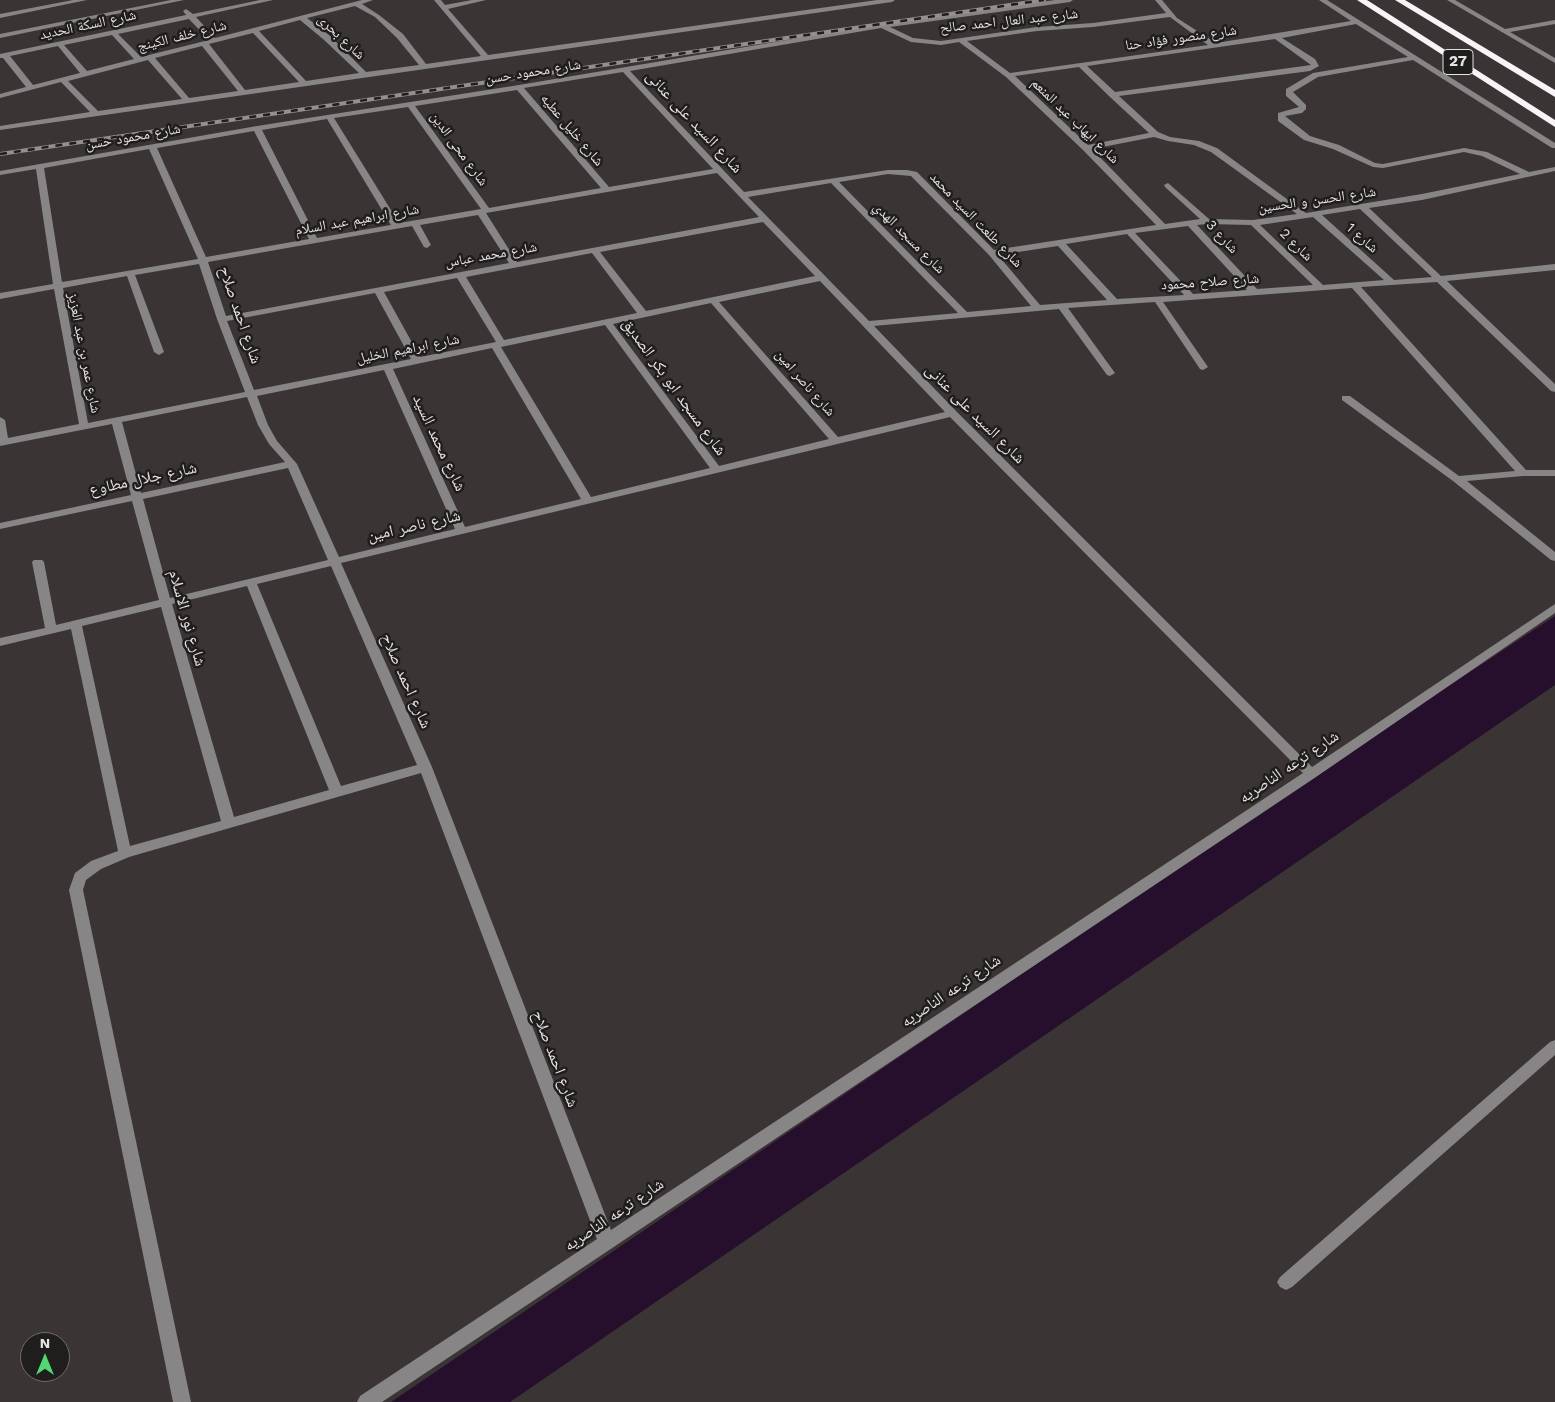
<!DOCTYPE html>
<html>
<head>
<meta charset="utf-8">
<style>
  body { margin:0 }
  #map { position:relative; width:1555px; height:1402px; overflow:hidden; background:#3b3435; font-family:"Work Sans",sans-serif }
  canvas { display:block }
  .north { position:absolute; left:20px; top:1332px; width:50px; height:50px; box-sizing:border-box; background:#201d1d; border:1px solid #706c6c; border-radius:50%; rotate:0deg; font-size:14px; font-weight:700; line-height:20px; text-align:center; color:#e7e2e3 }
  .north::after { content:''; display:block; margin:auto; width:18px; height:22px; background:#53d673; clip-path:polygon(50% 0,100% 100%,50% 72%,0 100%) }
</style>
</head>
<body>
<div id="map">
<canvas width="1555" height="1402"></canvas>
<div class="north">N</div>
</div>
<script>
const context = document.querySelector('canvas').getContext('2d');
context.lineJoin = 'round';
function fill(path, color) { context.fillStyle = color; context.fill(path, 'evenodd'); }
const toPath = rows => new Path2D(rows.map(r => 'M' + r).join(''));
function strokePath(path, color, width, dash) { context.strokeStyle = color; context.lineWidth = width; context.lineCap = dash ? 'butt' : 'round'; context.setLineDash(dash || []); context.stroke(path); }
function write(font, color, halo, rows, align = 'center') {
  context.font = font + ' "Work Sans","Noto Naskh Arabic",sans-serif'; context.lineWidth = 5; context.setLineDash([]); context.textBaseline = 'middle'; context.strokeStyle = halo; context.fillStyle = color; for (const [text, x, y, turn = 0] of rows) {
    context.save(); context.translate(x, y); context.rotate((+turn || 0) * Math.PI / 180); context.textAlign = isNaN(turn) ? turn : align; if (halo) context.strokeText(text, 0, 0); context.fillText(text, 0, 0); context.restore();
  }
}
fill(toPath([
  [1555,616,1555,685,510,1402,391,1402,1365,741]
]), '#250f2c');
fill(toPath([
  [73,0,87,0,0,18,0,14,73,0],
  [171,0,184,0,0,38,0,34,171,0],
  [260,0,273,0,196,17,215,38,362,0,373,0,362,4,379,15,403,34,426,64,481,56,434,0,441,0,445,5,472,0,486,0,448,9,488,55,877,0,895,0,892,2,0,130,0,126,90,112,61,82,0,98,0,94,26,87,3,58,0,58,0,54,186,15,183,11,186,9,193,14,260,0],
  [355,6,375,17,397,38,419,65,366,72,329,35,307,18,355,6],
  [189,19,209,40,141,57,118,34,189,19],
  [300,20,323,39,359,73,306,81,259,31,300,20],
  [253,33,299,82,245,90,209,44,253,33],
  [112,35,134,59,87,71,64,45,112,35],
  [58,46,80,73,33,85,10,56,58,46],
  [202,46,238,91,189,98,155,58,202,46],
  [148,60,182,99,98,111,68,81,148,60],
  [1055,0,1073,0,1070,2,890,27,913,38,941,41,1037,27,1093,23,1166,13,1155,0,1162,0,1177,18,1216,43,1351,21,1319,0,1327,0,1555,143,1555,148,1552,148,1413,60,1318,77,1293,92,1306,105,1306,109,1302,113,1285,116,1310,136,1339,145,1375,163,1383,164,1464,148,1487,152,1529,172,1555,167,1555,171,1422,200,1369,208,1441,276,1555,264,1555,270,1447,281,1555,384,1555,392,1551,391,1437,282,1361,287,1526,470,1555,470,1555,476,1523,476,1467,481,1555,552,1555,561,1551,560,1453,481,1342,400,1342,396,1350,396,1459,476,1515,471,1352,288,1163,302,1208,367,1203,370,1200,369,1155,302,1068,308,1115,373,1110,376,1107,375,1059,309,874,326,956,411,1312,767,1555,604,1555,613,1316,777,382,1402,357,1402,360,1396,597,1239,421,773,129,857,101,869,86,880,83,890,191,1402,173,1402,69,890,75,873,91,861,118,851,71,629,0,646,0,638,45,628,32,562,34,560,42,560,44,562,56,625,159,600,132,501,0,529,0,523,131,495,112,424,0,446,0,417,5,420,8,438,79,424,54,289,0,299,0,293,53,284,36,169,0,175,0,171,257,126,519,85,882,24,1055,0],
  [1170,17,1208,45,1010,73,967,41,1037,31,1093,27,1170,17],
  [1356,24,1408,57,1313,73,1286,89,1286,96,1299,107,1278,113,1278,121,1304,140,1333,149,1373,167,1383,168,1464,152,1482,156,1520,174,1422,194,1306,213,1217,148,1199,141,1170,137,1158,132,1119,96,1310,71,1319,66,1315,59,1282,38,1356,24],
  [881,28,911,42,941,45,959,42,1006,77,1083,150,1156,225,994,250,917,172,907,170,888,170,744,192,630,71,881,28],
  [1275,39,1311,65,1115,92,1087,66,1275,39],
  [1079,67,1110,97,1149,133,1088,145,1015,76,1079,67],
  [623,72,713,169,609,187,524,88,623,72],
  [517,90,601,188,489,208,415,106,517,90],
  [408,107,481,209,399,223,334,118,408,107],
  [327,119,391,225,317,238,262,130,327,119],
  [254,131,309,239,206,257,157,148,254,131],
  [1154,137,1168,141,1194,145,1211,152,1297,214,1253,220,1209,219,1168,183,1164,185,1165,187,1200,219,1165,224,1092,149,1154,137],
  [149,149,198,259,62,282,44,168,149,149],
  [717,173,759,217,517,262,486,213,717,173],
  [888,174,911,176,989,255,1031,306,967,312,839,182,888,174],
  [831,183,958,313,869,321,748,197,831,183],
  [1360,209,1432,277,1394,280,1322,215,1360,209],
  [478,215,509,263,226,316,208,262,412,226,424,247,427,248,431,245,420,225,478,215],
  [1313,217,1384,280,1323,285,1260,225,1313,217],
  [763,222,815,276,646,311,600,252,763,222],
  [1207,224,1251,225,1313,285,1257,289,1197,225,1207,224],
  [1188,226,1247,290,1193,294,1135,233,1188,226],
  [1127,234,1184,295,1117,299,1066,244,1127,234],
  [1058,246,1107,300,1040,305,998,255,1058,246],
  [592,253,637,313,504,340,466,277,592,253],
  [199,264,217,319,245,392,88,423,63,288,127,276,154,352,159,355,164,352,135,275,199,264],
  [457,278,496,342,420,357,384,292,457,278],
  [820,281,863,326,945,412,838,437,719,302,820,281],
  [375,293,411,359,254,390,227,321,375,293],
  [711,303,829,439,719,466,613,324,711,303],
  [605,325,710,468,591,497,501,347,605,325],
  [492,348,581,499,465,527,393,369,492,348],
  [384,370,455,529,339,557,297,464,277,441,268,425,257,396,384,370],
  [247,397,258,425,269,444,285,462,141,493,122,422,247,397],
  [950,417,1303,773,611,1230,432,767,341,563,950,417],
  [288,468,328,560,170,598,143,499,288,468],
  [331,566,417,765,341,786,257,584,331,566],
  [247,586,329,790,234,817,172,604,247,586],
  [161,607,221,821,130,846,82,626,161,607],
  [1447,0,1455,0,1505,29,1555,20,1555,24,1510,32,1555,58,1555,63,1447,0],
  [1555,1040,1555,1055,1292,1287,1286,1290,1280,1287,1277,1282,1280,1277,1550,1042,1555,1040]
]), '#888586');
fill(toPath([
  [1357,0,1367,0,1555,120,1555,127,1357,0],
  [1395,0,1405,0,1555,90,1555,97,1395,0]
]), '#f9f2f6');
const rail = toPath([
  [0,154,1044,0]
]);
strokePath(rail, '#958f90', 4);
strokePath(rail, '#201d1d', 2.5, [7]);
write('14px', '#e7e2e3', '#201d1d', [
  ["شارع عبد العال احمد صالح",1009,21,-6],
  ["شارع السكة الحديد",88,25,-12],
  ["شارع خلف الكينج",182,36,-14],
  ["شارع بحرى",341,37,43],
  ["شارع منصور فؤاد حنا",1181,38,-8],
  ["شارع محمود حسن",533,72,-9],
  ["شارع ايهاب عبد المنعم",1075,121,44],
  ["شارع خليل عطيه",572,130,50],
  ["شارع محمود حسن",133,137,-10],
  ["شارع محى الدين",459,149,54],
  ["شارع الحسن و الحسين",1317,200,-8],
  ["شارع ابراهيم عبد السلام",357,220,-10],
  ["شارع طلعت السيد محمد",976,220,46],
  ["شارع 3",1222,237,47],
  ["شارع مسجد الهدي",909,238,45],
  ["شارع 1",1362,238,41],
  ["شارع 2",1296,245,44],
  ["شارع محمد عباس",491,255,-10],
  ["شارع صلاح محمود",1210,282,-4],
  ["شارع ابراهيم الخليل",408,349,-11],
  ["شارع عمر بن عبد العزيز",84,353,79],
  ["شارع ناصر امين",805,383,49]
]);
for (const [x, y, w] of [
  [1458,62,30]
]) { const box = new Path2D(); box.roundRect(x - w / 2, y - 12.5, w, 25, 4); context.fillStyle = '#201d1d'; context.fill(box); strokePath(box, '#e7e2e3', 1); }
write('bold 15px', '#e7e2e3', null, [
  ["27",1458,62]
]);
write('16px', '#e7e2e3', '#201d1d', [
  ["شارع السيد على عنانى",694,122,47],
  ["شارع احمد صلاح",240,315,71],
  ["شارع مسجد ابو بكر الصديق",674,387,54],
  ["شارع السيد على عنانى",975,414,45],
  ["شارع محمد السيد",439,443,65],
  ["شارع جلال مطاوع",143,479,-12],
  ["شارع ناصر امين",414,526,-13],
  ["شارع نور الاسلام",187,618,74],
  ["شارع احمد صلاح",406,681,66],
  ["شارع ترعه الناصريه",1289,767,-34],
  ["شارع ترعه الناصريه",951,991,-34],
  ["شارع احمد صلاح",555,1059,69],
  ["شارع ترعه الناصريه",614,1215,-34]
]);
</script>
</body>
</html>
